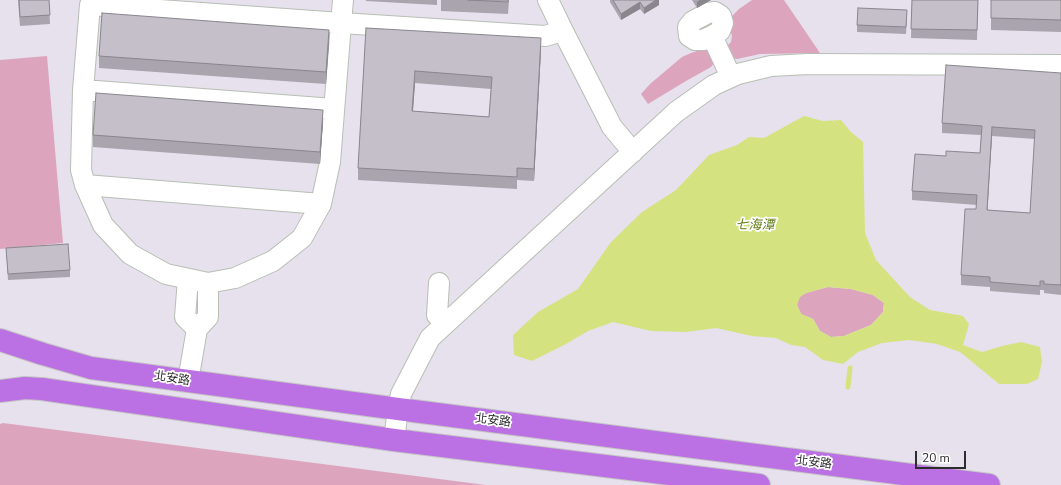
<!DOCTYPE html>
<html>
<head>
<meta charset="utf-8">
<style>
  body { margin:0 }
  #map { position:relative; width:1061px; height:485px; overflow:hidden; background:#e6e1ed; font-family:"Nunito Sans",sans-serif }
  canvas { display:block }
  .scale { position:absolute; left:915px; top:451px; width:51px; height:18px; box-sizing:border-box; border:2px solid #2d2d2d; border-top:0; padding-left:5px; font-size:12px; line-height:14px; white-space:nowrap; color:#2d2d2d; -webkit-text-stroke:3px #fff; paint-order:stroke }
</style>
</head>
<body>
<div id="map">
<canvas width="1061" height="485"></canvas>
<div class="scale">20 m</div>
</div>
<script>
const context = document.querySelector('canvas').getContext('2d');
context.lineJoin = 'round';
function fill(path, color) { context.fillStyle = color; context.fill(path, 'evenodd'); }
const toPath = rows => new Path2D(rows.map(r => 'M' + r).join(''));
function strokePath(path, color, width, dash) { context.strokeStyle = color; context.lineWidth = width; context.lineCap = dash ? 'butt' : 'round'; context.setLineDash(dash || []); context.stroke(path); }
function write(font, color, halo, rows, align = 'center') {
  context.font = font + ' "Nunito Sans","Noto Sans TC",sans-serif'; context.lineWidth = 3.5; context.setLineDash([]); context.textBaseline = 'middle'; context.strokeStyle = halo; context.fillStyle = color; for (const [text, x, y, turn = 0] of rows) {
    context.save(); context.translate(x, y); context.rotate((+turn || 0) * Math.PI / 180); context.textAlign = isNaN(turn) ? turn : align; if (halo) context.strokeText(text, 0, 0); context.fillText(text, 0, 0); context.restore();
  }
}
fill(toPath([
  [752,0,784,0,820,53,760,54,737,59,730,58,726,47,731,42,732,36,728,22,732,16,739,9],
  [703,49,710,49,715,62,711,67,686,81,648,104,641,94,650,84,682,57,691,53],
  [47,56,63,243,0,249,0,60],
  [828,287,851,289,873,295,884,303,883,312,871,325,844,336,831,337,820,331,813,319,801,314,797,305,799,297,806,293],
  [3,423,486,485,0,485,0,424]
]), '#dda4be');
fill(toPath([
  [804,116,823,121,841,120,850,131,863,142,865,233,876,260,910,297,930,310,963,316,969,324,963,345,982,352,1002,346,1021,342,1040,347,1042,362,1038,379,1027,384,999,384,960,352,937,344,909,340,882,343,858,352,843,364,823,360,805,347,791,345,776,338,752,336,716,328,686,332,651,331,613,322,588,331,566,344,532,361,514,355,513,335,538,312,578,289,611,242,642,212,676,190,709,155,737,145,749,137,764,138],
  [828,287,851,289,873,295,884,303,883,312,871,325,844,336,831,337,820,331,813,319,801,314,797,305,800,297,806,293]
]), '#d4e380');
strokePath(toPath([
  [848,387,850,368]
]), '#d4e380', 5);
const minor = toPath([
  [343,0,341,23,545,36,563,31,612,127,633,152],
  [548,0,563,31],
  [90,5,341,23,330,162,321,204,302,238,273,261,235,278,208,283,166,274,130,254,103,225,85,185,81,170,83,90,90,5],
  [712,36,703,40,695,40,689,36,688,27,693,21,708,13,715,12,721,16,723,23,720,31,712,36,731,77],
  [83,90,334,109],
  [85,185,321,204],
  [188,279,185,317,197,329],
  [439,283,437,315,446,323],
  [188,381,197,329,208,317,208,283],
  [394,440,398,409,401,394,430,338,676,112,714,85,738,74,771,66,808,64,1061,65]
]);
const major = toPath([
  [0,340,43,354,91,368,398,409,989,485],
  [0,391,25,388,42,389,394,440,759,485]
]);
strokePath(minor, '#b7bfb4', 22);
strokePath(major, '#c4c4c4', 24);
strokePath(minor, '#fff', 20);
strokePath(major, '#bb70e3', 22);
fill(toPath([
  [18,0,49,0,50,24,20,26],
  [366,0,437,0,437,5,366,1],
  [441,0,509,0,508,14,441,11],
  [610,0,659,0,659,5,644,14,640,9,621,20,610,2],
  [692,0,711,0,697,8],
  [912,0,978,0,977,40,911,38],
  [1061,0,1061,32,991,30,991,18],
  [907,17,906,34,857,32,857,25],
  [366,28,541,50,534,181,517,180,517,189,358,180,358,168],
  [415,83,491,89,489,117,413,111],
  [329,42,326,84,99,68,99,56],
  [1061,73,1061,295,1044,293,1044,290,1040,290,1040,295,990,291,990,287,961,285,961,275,976,209,977,205,912,200,912,191,980,153,981,135,942,133,942,123],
  [992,136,1035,139,1030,213,987,210],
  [323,122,320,164,93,147,93,135],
  [6,248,70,270,70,277,8,280]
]), '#a9a4ad');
fill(toPath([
  [656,0,659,0,659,5,644,14,644,8],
  [700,0,711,0,697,8,697,2],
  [640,2,640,9,621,20,621,14],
  [329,30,329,42,326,84,326,72],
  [541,38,541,50,534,181,534,169],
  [415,71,415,83,412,123,412,111],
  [323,110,323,122,320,164,320,152],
  [992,127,992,136,987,219,987,210]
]), '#89868d');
const building = toPath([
  [19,0,49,0,50,15,20,17,19,0],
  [468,0,508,0,508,2,468,0],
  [613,0,656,0,644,8,640,2,621,14,613,0],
  [912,0,978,0,977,30,911,29,912,0],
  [991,0,1061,0,1061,20,991,18,991,0],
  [858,8,907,10,906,27,857,25,858,8],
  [102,13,329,30,326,72,99,56,102,13],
  [366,28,541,38,534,169,517,168,517,177,358,168,366,28],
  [415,71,492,77,489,117,412,111,415,71],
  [946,65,1061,73,1061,285,1044,284,1044,281,1040,281,1040,286,990,282,990,277,961,275,965,209,976,209,977,195,912,191,915,154,946,156,946,151,980,153,982,126,942,123,946,65],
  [992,127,1035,130,1030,213,987,210,992,127],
  [96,93,323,110,320,152,93,135,96,93],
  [68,244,70,270,8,274,6,248,68,244]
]);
fill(building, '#c4bfc9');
strokePath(building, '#89868d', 1);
write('12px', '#2d2d2d', '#fff', [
  ["北安路",172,379,8],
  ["北安路",493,421,7],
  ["北安路",814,463,7]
]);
write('italic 13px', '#677f1a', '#fff', [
  ["七海潭",755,226]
]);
</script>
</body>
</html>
